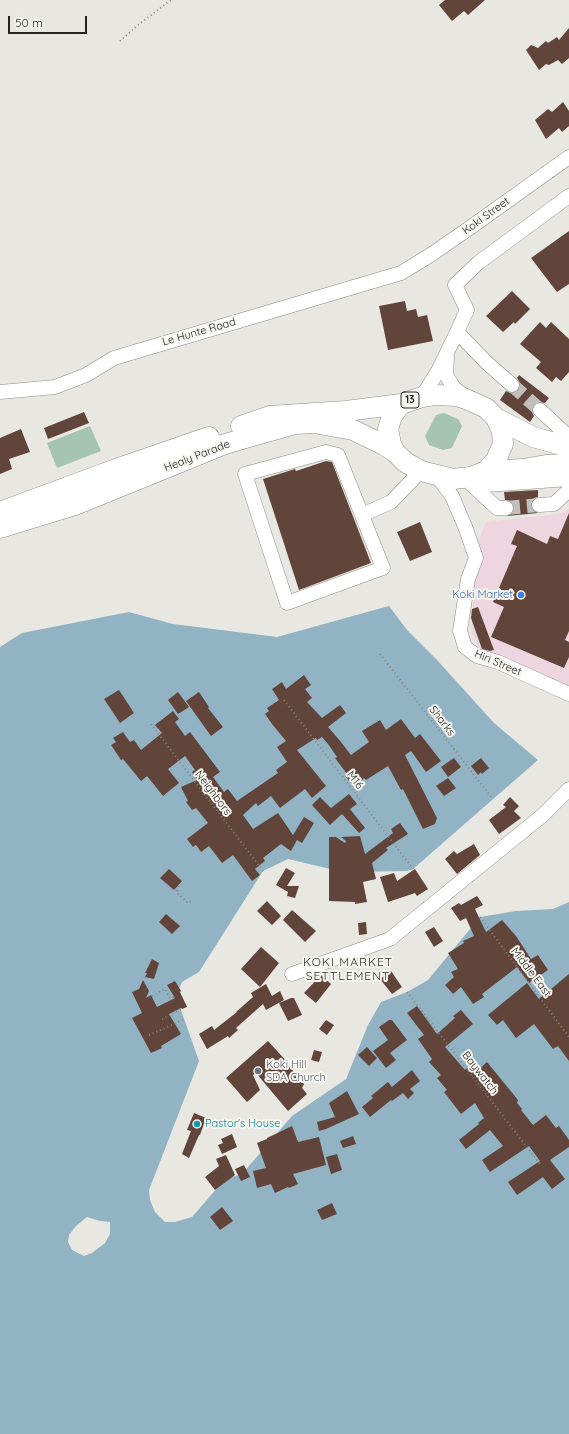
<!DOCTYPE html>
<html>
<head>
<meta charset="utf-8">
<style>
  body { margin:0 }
  #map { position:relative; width:569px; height:1434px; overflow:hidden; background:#e9e7e2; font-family:Quicksand,sans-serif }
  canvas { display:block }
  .scale { position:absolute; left:8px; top:16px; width:79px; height:18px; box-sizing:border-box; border:2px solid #252422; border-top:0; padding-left:5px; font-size:12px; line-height:14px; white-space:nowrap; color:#252422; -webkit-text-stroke:3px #f6f5ef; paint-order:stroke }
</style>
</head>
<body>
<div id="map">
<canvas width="569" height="1434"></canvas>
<div class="scale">50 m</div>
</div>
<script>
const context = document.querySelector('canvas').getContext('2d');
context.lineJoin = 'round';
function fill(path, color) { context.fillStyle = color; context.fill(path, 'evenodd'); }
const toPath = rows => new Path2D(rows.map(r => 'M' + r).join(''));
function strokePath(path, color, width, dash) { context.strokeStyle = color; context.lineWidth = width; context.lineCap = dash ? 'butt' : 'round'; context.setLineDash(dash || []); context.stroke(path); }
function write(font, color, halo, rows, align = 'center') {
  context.font = font + ' Quicksand,sans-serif'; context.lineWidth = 4; context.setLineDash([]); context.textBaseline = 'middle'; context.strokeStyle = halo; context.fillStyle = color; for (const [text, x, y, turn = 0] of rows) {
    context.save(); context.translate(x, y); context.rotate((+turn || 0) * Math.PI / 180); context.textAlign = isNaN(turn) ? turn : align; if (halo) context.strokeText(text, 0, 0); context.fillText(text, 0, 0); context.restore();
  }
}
fill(toPath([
  [569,508,569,690,480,650,471,632,477,544,486,522,559,514]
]), '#eed6e0');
fill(toPath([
  [444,413,458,419,462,426,452,448,443,450,429,445,425,436,436,415],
  [90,426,101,451,57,468,47,443]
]), '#a6c4b2');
fill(toPath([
  [389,606,407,630,437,660,494,723,538,760,413,869,407,871,343,872,288,859,263,871,199,972,182,982,176,996,199,1061,149,1190,150,1200,155,1212,165,1222,175,1222,192,1217,225,1179,242,1174,292,1116,346,1079,368,1025,381,1002,407,992,428,980,480,917,516,911,553,909,569,902,569,1434,0,1434,0,647,22,633,129,612,173,624,277,637],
  [87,1217,100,1221,110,1222,110,1234,105,1243,92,1253,84,1256,72,1250,68,1242,69,1235,76,1226]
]), '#92b3c4');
fill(toPath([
  [445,0,485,0,468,15,464,11,452,21,439,5],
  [569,28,569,58,562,64,558,60,549,65,546,64,539,70,526,50,531,45,538,48,546,41,548,43,557,37,559,40],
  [563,102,569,111,569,126,562,132,559,128,546,139,535,120,548,109,552,112],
  [569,231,569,284,557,292,531,258],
  [512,291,530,309,515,324,514,322,503,332,486,316],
  [405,301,407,311,416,309,418,317,427,315,433,341,388,350,379,306],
  [540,322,546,328,551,322,569,339,569,372,561,381,556,377,552,382,536,368,541,362,520,344],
  [519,375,549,398,545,403,538,402,534,405,532,412,534,416,530,422,500,400,506,391,510,393,514,393,519,390,520,383,517,378],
  [84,412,89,423,48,439,44,428],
  [21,429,30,452,9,459,12,469,0,474,0,438],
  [326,461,332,462,371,563,299,590,263,479,295,469,296,471],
  [538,490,538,497,534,498,531,505,532,510,538,513,507,516,513,513,514,508,511,501,505,500,504,492],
  [569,513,569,631,565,640,569,642,569,657,564,668,491,637,504,607,493,602,517,546,511,544,517,530,547,544,550,536,558,539],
  [420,522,432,552,410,561,397,532],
  [478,607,494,650,490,651,482,649,471,618,472,609],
  [304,675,311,685,305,689,312,698,307,702,322,718,340,705,346,713,328,727,341,742,351,755,369,742,362,731,380,720,386,730,401,719,415,738,420,734,441,761,426,772,411,751,405,755,437,818,435,824,423,829,403,789,401,790,388,766,366,780,364,778,355,787,345,776,347,774,335,758,337,757,328,744,322,737,317,740,316,738,297,750,326,786,312,798,305,789,280,808,271,796,258,806,256,803,243,815,253,829,278,813,293,835,304,817,314,823,302,843,297,840,291,851,281,844,263,858,265,861,255,869,260,875,252,881,233,855,222,863,209,846,201,852,196,845,193,847,187,839,208,823,196,808,192,810,186,802,188,801,181,787,197,780,192,772,195,770,185,756,168,769,179,783,163,796,147,776,141,781,123,759,121,760,111,745,116,742,113,738,123,732,130,742,134,740,141,750,162,733,155,725,173,711,179,719,175,722,185,736,190,732,220,772,213,777,224,792,228,789,237,801,278,773,276,770,287,762,277,747,286,741,272,724,265,714,269,711,267,708,279,700,272,689,282,682,286,689],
  [119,690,134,713,120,723,104,699],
  [178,692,189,707,178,714,168,700],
  [199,692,209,707,208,708,223,727,211,736,186,701],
  [454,758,461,767,448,777,441,767],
  [481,758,489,768,482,774,481,772,478,775,471,766],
  [448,778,456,788,444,796,436,786],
  [349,794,357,804,350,809,365,828,359,833,342,814,330,825,312,805,320,797,331,808],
  [510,797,519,806,514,811,521,818,499,834,489,820,506,807,503,805],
  [400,823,408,834,386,848,388,850,372,863,376,879,363,882,367,902,355,904,355,902,329,901,329,837,336,837,345,843,346,841,341,837,360,836,365,854,393,833,391,829],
  [474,844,480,855,457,874,445,859,454,851,457,854],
  [286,868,295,873,287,886,299,886,295,898,287,896,288,892,276,885],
  [169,869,182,881,174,890,160,878],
  [415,869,428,889,417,896,415,893,388,902,380,877,394,873,397,881],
  [477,896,483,905,475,909,486,932,502,920,516,936,531,959,538,955,548,970,529,983,517,967,482,994,484,997,473,1004,461,987,453,994,445,985,454,977,451,972,458,969,448,953,464,943,463,941,474,936,466,918,460,921,451,908,459,903,461,905],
  [267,901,281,916,272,925,257,911],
  [292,910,316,931,305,942,283,920],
  [166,914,180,926,172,934,159,922],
  [366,922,367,934,359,935,358,923],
  [434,927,443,941,434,947,425,932],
  [261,947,279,963,260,987,241,969],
  [152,959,159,963,154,979,145,977,147,973,145,973],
  [391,971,402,987,392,994,380,979],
  [569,974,569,1061,558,1046,553,1049,534,1024,516,1038,503,1020,497,1025,488,1015,527,983,539,999],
  [321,975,331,984,316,1003,304,993],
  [143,980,149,991,146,998,151,995,157,1007,175,998,167,985,175,981,181,991,180,992,187,1007,182,1009,181,1008,169,1014,181,1034,161,1046,162,1048,151,1053,132,1018,142,1013,132,992,139,989],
  [266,984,272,996,280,991,284,1000,266,1010,263,1004,236,1028,238,1030,229,1038,228,1036,207,1049,199,1034,212,1026,214,1030,237,1012,236,1012,253,997,251,993],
  [291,998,294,998,302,1015,288,1021,279,1003],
  [417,1006,437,1034,455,1018,453,1016,461,1010,473,1024,445,1047,465,1070,473,1064,478,1070,487,1062,518,1100,517,1103,522,1109,521,1110,533,1125,546,1115,556,1128,559,1126,569,1140,569,1147,550,1160,565,1179,552,1189,543,1177,517,1195,508,1182,540,1161,529,1146,490,1172,482,1160,503,1146,490,1130,466,1149,459,1140,479,1124,478,1123,484,1118,475,1103,461,1114,444,1092,447,1090,437,1078,441,1075,429,1062,432,1059,418,1039,424,1035,407,1013],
  [326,1020,334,1025,327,1035,319,1029],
  [389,1020,392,1020,407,1040,390,1053,396,1060,386,1068,373,1051,388,1040,379,1027],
  [268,1041,289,1064,288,1065,304,1084,302,1088,307,1094,288,1111,256,1073,253,1075,260,1090,247,1102,226,1078],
  [367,1047,377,1058,369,1066,358,1055],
  [314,1050,322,1052,319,1062,311,1060],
  [412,1070,420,1081,410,1089,414,1093,408,1099,403,1093,392,1101,391,1100,370,1117,362,1107,373,1098,371,1096,388,1082,392,1087],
  [347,1091,359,1114,326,1129,319,1131,317,1122,335,1117,329,1103],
  [194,1113,206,1118,200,1135,199,1135,189,1158,182,1154,191,1131,187,1130],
  [292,1126,298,1142,319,1137,326,1165,293,1174,298,1184,289,1188,288,1187,275,1193,271,1184,257,1188,253,1171,266,1168,257,1143,267,1139,267,1138],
  [232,1134,237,1147,222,1154,218,1145,223,1143,221,1139],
  [353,1136,356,1144,343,1148,340,1141],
  [337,1154,342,1170,331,1174,326,1157],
  [226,1155,235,1175,215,1190,205,1177,219,1166,216,1159],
  [244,1165,250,1177,241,1181,235,1169],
  [332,1203,337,1214,322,1220,317,1210],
  [222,1207,233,1221,220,1230,210,1217]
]), '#61453a');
strokePath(toPath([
  [512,385,540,410],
  [506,508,539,505]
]), '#c2c0bc', 14, [14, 7]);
const minor = toPath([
  [457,332,487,363,512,385],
  [447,357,446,375,454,388,467,398],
  [0,392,55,387,86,375,114,358,401,273,432,254,471,227,569,157],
  [422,397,438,371,457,332,467,310,455,285,478,263,569,196],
  [540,410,569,437],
  [326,452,338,455,383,568,287,603,245,474,326,452],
  [436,475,452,496,466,529,476,558,468,579,460,631,465,647,477,656,498,662,569,694],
  [465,477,473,486,569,479],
  [473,486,497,508,506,508],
  [539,505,554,504,569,490],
  [362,515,391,502,421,471],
  [292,974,390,939,543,815,569,789]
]);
const highway = toPath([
  [435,395,457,396,466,399,486,408,496,418,502,431,503,444,496,460,486,471,471,477,453,479,421,471,405,462,395,452,391,444,388,429,392,416,401,404,422,397,435,395],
  [496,418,533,437,569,447],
  [241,426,270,416,346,411,401,404],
  [486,471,523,469,546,465,569,464],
  [0,512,116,469,209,437],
  [0,528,75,505,225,444,295,424,314,423,353,430,384,445,395,452]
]);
strokePath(minor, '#8c8b86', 15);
strokePath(highway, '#8c8b86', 21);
strokePath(toPath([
  [120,41,138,25,171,0],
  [380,654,492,798],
  [284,700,413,869],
  [151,724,263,871],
  [178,886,177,893,188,903,191,901],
  [480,917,569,1037],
  [407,992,540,1164],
  [152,996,165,989,170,998,176,996],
  [162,1019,181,1009],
  [149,1035,185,1019]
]), '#878582', 2, [1, 3]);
strokePath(minor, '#fff', 14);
strokePath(highway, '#fff', 20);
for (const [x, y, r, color] of [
  [521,595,4,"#3f7fe0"],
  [258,1071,4,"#6b7280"],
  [197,1124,4,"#0f9aa8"]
]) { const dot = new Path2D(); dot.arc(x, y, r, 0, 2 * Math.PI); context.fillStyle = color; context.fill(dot); strokePath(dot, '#f6f5ef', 1.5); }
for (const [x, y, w] of [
  [410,400,18]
]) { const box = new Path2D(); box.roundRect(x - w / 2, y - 8, w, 16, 3); context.fillStyle = '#f6f5ef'; context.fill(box); strokePath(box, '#252422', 1); }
write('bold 10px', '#252422', null, [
  ["13",410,400]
]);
write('11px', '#252422', '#f6f5ef', [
  ["Koki Street",486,216,-36],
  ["Le Hunte Road",199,332,-16],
  ["Healy Parade",197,456,-21],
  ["Hiri Street",498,663,23],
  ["Sharks",442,721,52],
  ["M16",355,780,53],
  ["Neighbors",213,793,53],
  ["Middle East",531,972,53],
  ["Baywatch",480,1073,52]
]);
write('11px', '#366cbe', '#f6f5ef', [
  ["Koki Market",513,595]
], 'right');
write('11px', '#5b616d', '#f6f5ef', [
  ["Koki Hill",266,1065],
  ["SDA Church",266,1078]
], 'left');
write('11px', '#0d838f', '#f6f5ef', [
  ["Pastor's House",205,1124]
], 'left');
context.letterSpacing = '1px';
write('12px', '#31302c', '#f6f5ef', [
  ["KOKI MARKET",348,962],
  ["SETTLEMENT",348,976]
]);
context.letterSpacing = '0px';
</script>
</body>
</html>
